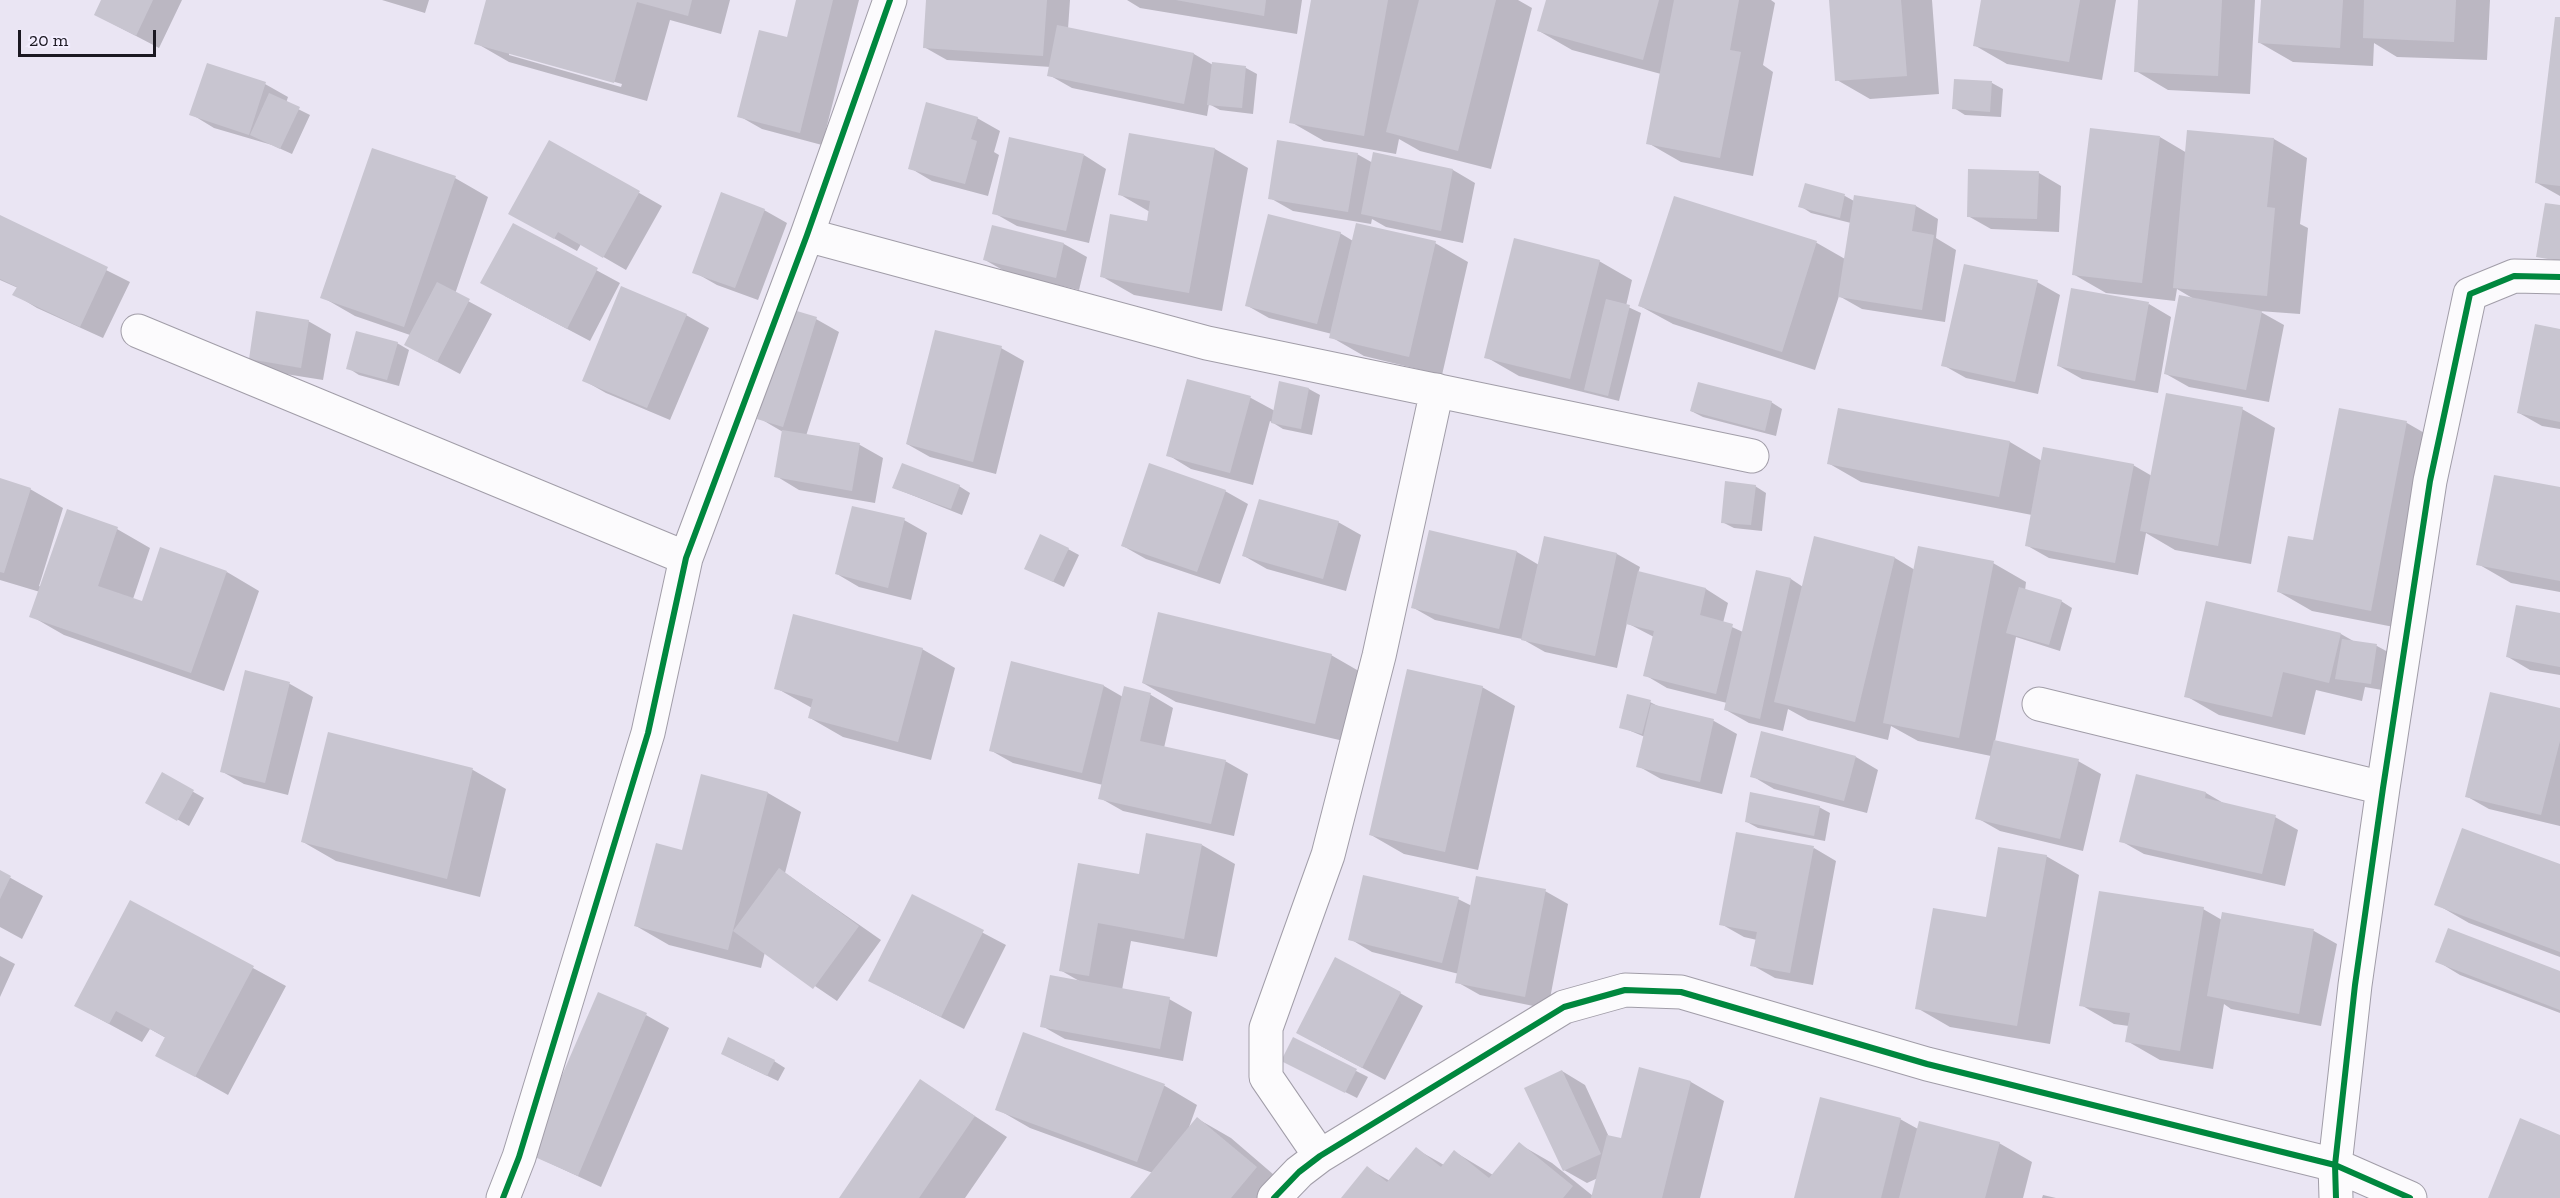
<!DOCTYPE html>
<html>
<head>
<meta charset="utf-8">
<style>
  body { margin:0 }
  #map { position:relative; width:2560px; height:1198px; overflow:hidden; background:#eae5f3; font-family:"Zilla Slab",serif }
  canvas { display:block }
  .scale { position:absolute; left:18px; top:30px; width:138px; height:27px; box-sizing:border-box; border:3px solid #1b1821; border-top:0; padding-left:8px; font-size:18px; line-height:21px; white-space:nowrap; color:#1b1821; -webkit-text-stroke:4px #f3eefe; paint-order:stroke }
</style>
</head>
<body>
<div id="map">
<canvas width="2560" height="1198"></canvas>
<div class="scale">20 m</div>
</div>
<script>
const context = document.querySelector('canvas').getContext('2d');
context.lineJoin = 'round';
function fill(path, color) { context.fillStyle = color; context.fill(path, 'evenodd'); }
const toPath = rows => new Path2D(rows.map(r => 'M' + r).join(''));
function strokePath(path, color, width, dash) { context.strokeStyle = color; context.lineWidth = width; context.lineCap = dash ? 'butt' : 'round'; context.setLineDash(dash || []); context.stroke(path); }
fill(toPath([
  [103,0,182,0,159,48,96,15],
  [382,0,429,0,425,13],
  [488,0,730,0,721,34,670,20,647,101,509,62,476,43],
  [509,52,622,84,621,87,509,55],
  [798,0,859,0,822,145,762,129,739,116,788,39],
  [927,0,1070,0,1068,29,1194,54,1213,65,1246,68,1257,74,1253,114,1220,110,1209,104,1207,116,1072,88,1049,75,1051,67,947,60,924,47],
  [1127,0,1302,0,1297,34,1140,8],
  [1312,0,1518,0,1532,8,1491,169,1420,151,1399,139,1396,154,1324,141,1291,122],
  [1547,0,1771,0,1775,3,1763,65,1773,72,1753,176,1681,162,1648,143,1661,74,1572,50,1539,31],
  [1831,0,1932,0,1939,94,1870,99,1837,80],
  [1982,0,2116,0,2102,80,2007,64,1974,45],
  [2139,0,2255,0,2250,94,2168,90,2136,71],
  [2262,0,2490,0,2487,60,2397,57,2374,43,2373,66,2293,62,2260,43],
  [2560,19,2560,196,2537,183],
  [1956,81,1992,83,2003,89,2001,117,1965,115,1954,108],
  [265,84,288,97,286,103,310,115,292,154,272,145,214,128,191,114],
  [977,118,1000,131,994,152,999,155,988,196,932,181,910,168],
  [1131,134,1215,149,1248,168,1222,311,1134,295,1101,276,1148,223,1150,212,1119,194],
  [2160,137,2187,153,2274,139,2307,158,2300,224,2308,228,2300,314,2259,311,2284,325,2269,402,2189,387,2166,374,2194,299,2177,289,2175,301,2106,293,2073,274],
  [550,142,662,206,626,270,581,244,577,251,510,214],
  [1357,154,1373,163,1453,170,1475,183,1463,243,1386,227,1372,219,1371,224,1293,211,1270,198],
  [1084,155,1106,169,1089,243,1017,226,994,213],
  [2039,173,2061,186,2059,232,1991,229,1968,216],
  [455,178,488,197,455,294,492,314,460,374,428,357,410,335,355,316,322,297],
  [1806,185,1845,196,1854,201,1916,206,1938,219,1936,238,1956,250,1945,322,1862,309,1839,296,1815,370,1673,324,1640,306,1675,198,1817,243,1845,259,1851,223,1811,213,1800,206],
  [764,210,787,223,758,300,717,285,694,272],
  [0,217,130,282,103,338,37,308,14,294,18,288,0,280],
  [513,225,620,283,590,341,505,296],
  [993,227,1064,244,1087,257,1079,290,1008,273,985,260],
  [1340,233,1353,241,1435,243,1468,262,1442,375,1364,356,1331,337,1332,334,1269,318,1246,305],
  [1599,261,1632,280,1626,306,1641,313,1619,401,1519,376,1486,357],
  [2037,282,2060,295,2038,394,1966,378,1943,365],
  [2149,304,2171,317,2158,393,2082,379,2059,366],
  [686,315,709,328,670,420,606,393,583,380],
  [816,319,839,332,806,436,860,445,883,458,875,503,799,490,776,476,783,432,759,418],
  [308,321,331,334,323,380,273,372,250,359],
  [2560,330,2560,429,2542,426,2519,413],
  [397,343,409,350,399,386,359,375,348,368],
  [1001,348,1024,361,996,474,930,457,907,444],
  [1189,381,1251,398,1275,411,1281,383,1309,389,1320,395,1312,435,1283,429,1270,421,1253,485,1191,469,1168,455],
  [1771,402,1782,409,1776,436,1703,417,1691,411],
  [2242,409,2275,428,2251,564,2175,550,2146,533,2138,575,2049,558,2026,545,2032,515,1861,482,1828,463,2010,442,2042,461,2133,465,2152,476],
  [2340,409,2407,423,2440,442,2404,629,2312,611,2279,592,2314,542],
  [0,480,30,489,63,508,39,586,41,587,68,511,117,529,150,548,133,599,143,603,227,572,259,591,224,691,64,635,31,616,40,592,0,580],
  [959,486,970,493,962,515,894,488],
  [1755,486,1766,493,1762,531,1734,528,1722,522],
  [2560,489,2560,592,2511,583,2478,564],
  [1225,491,1248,504,1220,584,1146,559,1123,546],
  [904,520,927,533,911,600,859,587,837,574],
  [1338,522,1361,535,1346,591,1267,569,1244,556],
  [1431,532,1517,552,1539,565,1545,538,1617,554,1640,567,1638,573,1706,589,1728,603,1723,623,1743,632,1757,571,1791,579,1803,587,1815,538,1895,558,1915,570,1993,563,2026,582,2025,591,2061,601,2072,608,2060,651,2016,637,1995,741,2078,761,2101,774,2083,851,2000,831,1977,818,1991,756,1918,741,1891,726,1888,740,1808,720,1788,709,1783,731,1749,723,1726,710,1727,703,1667,688,1645,675,1654,637,1627,623,1617,668,1545,652,1522,639,1435,620,1412,607],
  [1068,549,1079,555,1064,587,1037,574],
  [2207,603,2341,634,2355,642,2377,646,2388,652,2382,690,2365,687,2362,701,2316,690,2305,735,2219,715,2186,696],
  [2560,614,2560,675,2530,670,2508,657],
  [922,649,955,668,931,760,843,737,810,718,812,708,776,688],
  [1331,655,1364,674,1348,742,1176,702,1143,683],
  [1012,663,1104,686,1123,697,1125,688,1151,695,1173,708,1164,748,1225,761,1248,774,1234,836,1123,811,1100,798,1103,785,1013,763,990,750],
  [246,672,290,684,313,697,288,795,244,784,221,771],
  [1482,687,1515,706,1478,870,1404,854,1371,835],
  [1650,702,1662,708,1714,721,1737,734,1722,794,1661,779,1638,766,1645,737,1621,727],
  [2560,710,2560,826,2489,809,2466,796],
  [329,734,473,770,506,789,480,897,336,861,303,842],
  [1856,757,1878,770,1867,813,1774,789,1752,776],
  [162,774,204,798,189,826,147,802],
  [702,776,768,793,801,812,785,873,881,940,837,1001,765,952,761,968,669,945,636,926,683,852],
  [2137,776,2206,793,2225,804,2275,817,2298,830,2285,886,2144,854,2121,841],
  [1819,807,1830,813,1825,841,1758,828,1747,822],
  [1202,845,1235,864,1217,957,1131,941,1122,990,1169,999,1192,1012,1183,1061,1065,1039,1042,1026,1081,982,1060,970,1079,865,1140,876],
  [1814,848,1836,861,1813,985,1775,978,1752,965,1757,940,1744,937,1721,924],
  [2046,856,2079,875,2050,1044,1950,1027,1917,1008,1988,919],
  [2560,866,2560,957,2469,923,2436,904],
  [0,872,43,896,22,939,0,927],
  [1545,891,1568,904,1548,1009,1480,995,1457,982,1459,974,1372,952,1350,939,1458,899,1472,906],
  [913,896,1006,945,964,1029,893,993],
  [2203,909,2222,920,2224,914,2314,931,2337,944,2321,1026,2231,1009,2224,1004,2213,1069,2160,1060,2127,1041,2129,1026,2114,1024,2081,1005],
  [0,956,15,964,0,997],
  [2437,961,2560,973,2560,1013,2460,975],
  [253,968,286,986,228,1095,157,1055,166,1038,150,1029,142,1042,76,1006],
  [1400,993,1423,1006,1385,1080,1321,1046],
  [646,1015,669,1028,601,1187,530,1154],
  [1024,1034,1165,1086,1197,1105,1188,1130,1198,1119,1231,1138,1288,1187,1279,1198,1132,1198,1153,1173,1030,1128,997,1109],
  [1293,1039,1368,1077,1357,1098,1294,1066],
  [734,1060,774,1061,785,1068,778,1081],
  [1640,1069,1691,1082,1724,1101,1700,1198,1343,1198,1367,1168,1390,1181,1416,1149,1444,1165,1455,1152,1493,1175,1519,1144,1552,1163,1593,1196,1598,1178,1587,1183,1564,1170,1562,1071,1585,1085,1609,1137,1622,1140],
  [921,1081,1007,1137,965,1198,841,1198],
  [1900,1119,1918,1129,1999,1143,2032,1162,2023,1198,1796,1198],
  [2043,1195,2056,1198,2042,1198]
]), '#0003');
fill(toPath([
  [101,0,153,0,136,36,94,15],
  [486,0,692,0,688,16,637,2,614,83,474,44],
  [796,0,833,0,800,133,737,117,759,30,787,37],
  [926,0,1047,0,1043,56,923,48],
  [1176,0,1266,0,1264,16],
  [1311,0,1388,0,1364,136,1289,123],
  [1419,0,1496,0,1458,151,1386,132],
  [1546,0,1659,0,1643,60,1537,31],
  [1674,0,1739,0,1730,50,1741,52,1720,158,1646,144],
  [1829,0,1901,0,1907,76,1835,81],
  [1981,0,2080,0,2069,62,1973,46],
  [2138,0,2222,0,2218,76,2134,72],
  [2261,0,2343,0,2340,48,2258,43],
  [2364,0,2456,0,2454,42,2363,38],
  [2555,17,2560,17,2560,186,2535,183],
  [1057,25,1194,53,1184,104,1047,76],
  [1212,62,1246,66,1242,108,1207,105],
  [207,63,266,82,249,135,189,115],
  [1954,79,1992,81,1990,112,1952,109],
  [269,93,300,107,280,149,250,135],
  [926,102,978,117,971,139,977,141,965,184,908,169],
  [2090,128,2160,136,2142,283,2072,275],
  [2187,130,2274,138,2267,207,2275,208,2267,296,2173,288],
  [1129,133,1215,148,1189,293,1100,277,1110,214,1147,221,1150,201,1118,195],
  [1009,137,1084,154,1066,231,992,214],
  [549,140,640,191,603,258,558,232,554,239,508,214],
  [1277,140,1358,153,1348,212,1268,199],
  [372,148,456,176,404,327,320,298],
  [1373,152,1453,169,1441,231,1361,214],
  [1968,169,2039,171,2037,219,1967,217],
  [1805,183,1845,194,1840,218,1798,207],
  [721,192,765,209,735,288,692,273],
  [1854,195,1916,205,1912,231,1934,235,1922,310,1838,297],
  [1674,196,1817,241,1782,352,1638,306],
  [2545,203,2560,205,2560,261,2536,257],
  [1268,214,1341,232,1317,324,1245,306],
  [0,215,108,267,80,327,12,295,17,287,0,279],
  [513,223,598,268,567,329,480,283],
  [1356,223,1436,241,1409,357,1329,338],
  [992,225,1064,243,1056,278,983,260],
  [1514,238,1600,260,1570,379,1484,358],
  [1964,264,2038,280,2015,382,1941,366],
  [437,282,470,299,437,362,404,345],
  [621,286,687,314,647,408,582,381],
  [2071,288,2149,302,2135,381,2057,366],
  [2179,295,2262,311,2246,390,2164,374],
  [1606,299,1630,305,1608,396,1584,390],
  [790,309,817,317,783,427,757,419],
  [256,311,309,320,301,368,249,359],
  [2535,324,2560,329,2560,422,2517,413],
  [935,330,1002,346,973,462,906,444],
  [356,331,398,342,387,380,346,369],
  [1187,379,1251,396,1230,473,1166,456],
  [1279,381,1309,388,1301,429,1271,423],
  [1698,382,1772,401,1765,431,1690,411],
  [2166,393,2243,407,2218,546,2140,531],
  [1838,408,2010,441,1999,497,1827,464],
  [2339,408,2407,421,2371,611,2277,592,2288,536,2313,540],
  [782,430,860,443,852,491,774,477],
  [2043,447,2134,464,2115,563,2025,546],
  [902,463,960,485,951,509,892,488],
  [1149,463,1226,490,1197,572,1121,546],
  [2494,475,2560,487,2560,581,2476,565],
  [0,478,31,488,4,573,0,572],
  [1725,481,1756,485,1751,525,1721,523],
  [1259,499,1339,521,1323,579,1242,556],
  [852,506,905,518,888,588,835,574],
  [67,509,118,527,98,586,142,601,160,547,227,571,191,673,29,617],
  [1429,530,1517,551,1499,629,1411,608],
  [1040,534,1069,548,1053,582,1024,569],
  [1544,536,1617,553,1595,656,1521,640],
  [1814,536,1895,557,1855,722,1774,702],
  [1918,546,1994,561,1959,738,1883,723],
  [1756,570,1791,578,1760,719,1724,710],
  [1638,571,1706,588,1700,615,1733,624,1716,694,1643,676,1654,631,1626,624],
  [2019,587,2062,600,2049,645,2006,633],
  [2206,601,2341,633,2329,683,2283,672,2272,717,2184,697],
  [2516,605,2560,613,2560,667,2506,657],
  [1158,612,1332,654,1315,724,1142,683],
  [793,614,923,648,898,742,808,718,813,699,774,689],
  [2342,639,2377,644,2371,684,2335,679],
  [1011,661,1104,685,1082,773,989,751],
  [1407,669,1483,686,1445,852,1369,835],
  [245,670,290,682,265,783,220,772],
  [1124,686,1151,693,1140,741,1226,760,1211,824,1098,799],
  [2490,692,2560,708,2560,741,2541,815,2465,797],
  [1627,694,1651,700,1642,734,1619,728],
  [1651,704,1714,719,1700,782,1636,767],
  [1761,731,1856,756,1844,801,1750,777],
  [328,732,473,768,447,879,301,842],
  [1994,740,2079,759,2060,839,1975,819],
  [162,772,194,790,177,821,145,803],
  [701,774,768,792,728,950,634,926,656,843,682,850],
  [2136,774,2206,792,2205,798,2276,815,2262,874,2119,842],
  [1750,792,1820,806,1814,836,1745,822],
  [2462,828,2560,864,2560,952,2434,905],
  [1736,832,1814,846,1790,973,1750,966,1757,932,1719,925],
  [1146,833,1202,844,1184,939,1098,923,1089,976,1059,971,1078,863,1139,874],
  [1998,847,2047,855,2017,1026,1915,1009,1933,908,1986,917],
  [779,868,859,926,813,989,733,931],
  [0,870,11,876,0,899],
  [1363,875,1459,897,1442,963,1348,940],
  [1476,876,1546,889,1525,997,1455,983],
  [2099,891,2204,907,2180,1051,2125,1042,2130,1013,2079,1006],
  [912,894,984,930,941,1017,868,981],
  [130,900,254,966,195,1077,155,1056,165,1037,116,1011,109,1024,74,1006],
  [2222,912,2314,929,2299,1014,2207,996],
  [2448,928,2560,971,2560,1010,2435,962],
  [1335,957,1401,992,1362,1068,1296,1033],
  [1050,975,1170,997,1160,1049,1040,1027],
  [598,992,647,1013,578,1176,528,1154],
  [1023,1032,1165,1084,1137,1162,995,1110],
  [728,1037,775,1060,767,1076,721,1054],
  [1293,1037,1357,1069,1345,1093,1281,1061],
  [1639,1067,1691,1081,1662,1198,1591,1198,1607,1135,1621,1138],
  [1562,1070,1601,1154,1563,1171,1524,1088],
  [920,1079,975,1116,919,1198,839,1198],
  [1820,1097,1901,1118,1881,1198,1794,1198],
  [1197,1117,1257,1167,1231,1198,1130,1198],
  [2520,1118,2560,1135,2560,1198,2488,1198],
  [1919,1121,2000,1142,1985,1198,1899,1198],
  [1519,1142,1573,1186,1563,1198,1341,1198,1367,1166,1387,1182,1416,1147,1441,1167,1454,1150,1489,1178]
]), '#c8c5d0');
const minor = toPath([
  [807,235,1207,343,1752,456],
  [138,331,686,558],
  [2039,704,2383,788],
  [1320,1156,1266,1077,1266,1028,1328,855,1379,656,1437,390],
  [503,1198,519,1157,648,733,686,558,807,235,890,0],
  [1274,1198,1299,1172,1320,1156,1564,1007,1625,990,1681,992,1927,1064,2335,1165,2410,1198],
  [2336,1198,2335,1165,2355,985,2383,788,2430,481,2470,294,2514,276,2560,277]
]);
strokePath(minor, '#a19da8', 35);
strokePath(minor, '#fcfbfd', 33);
strokePath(toPath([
  [503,1198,519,1157,648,733,686,558,807,235,890,0],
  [1274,1198,1299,1172,1320,1156,1564,1007,1625,990,1681,992,1927,1064,2335,1165,2410,1198],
  [2336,1198,2335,1165,2355,985,2383,788,2430,481,2470,294,2514,276,2560,277]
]), '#00873e', 6);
</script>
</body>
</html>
